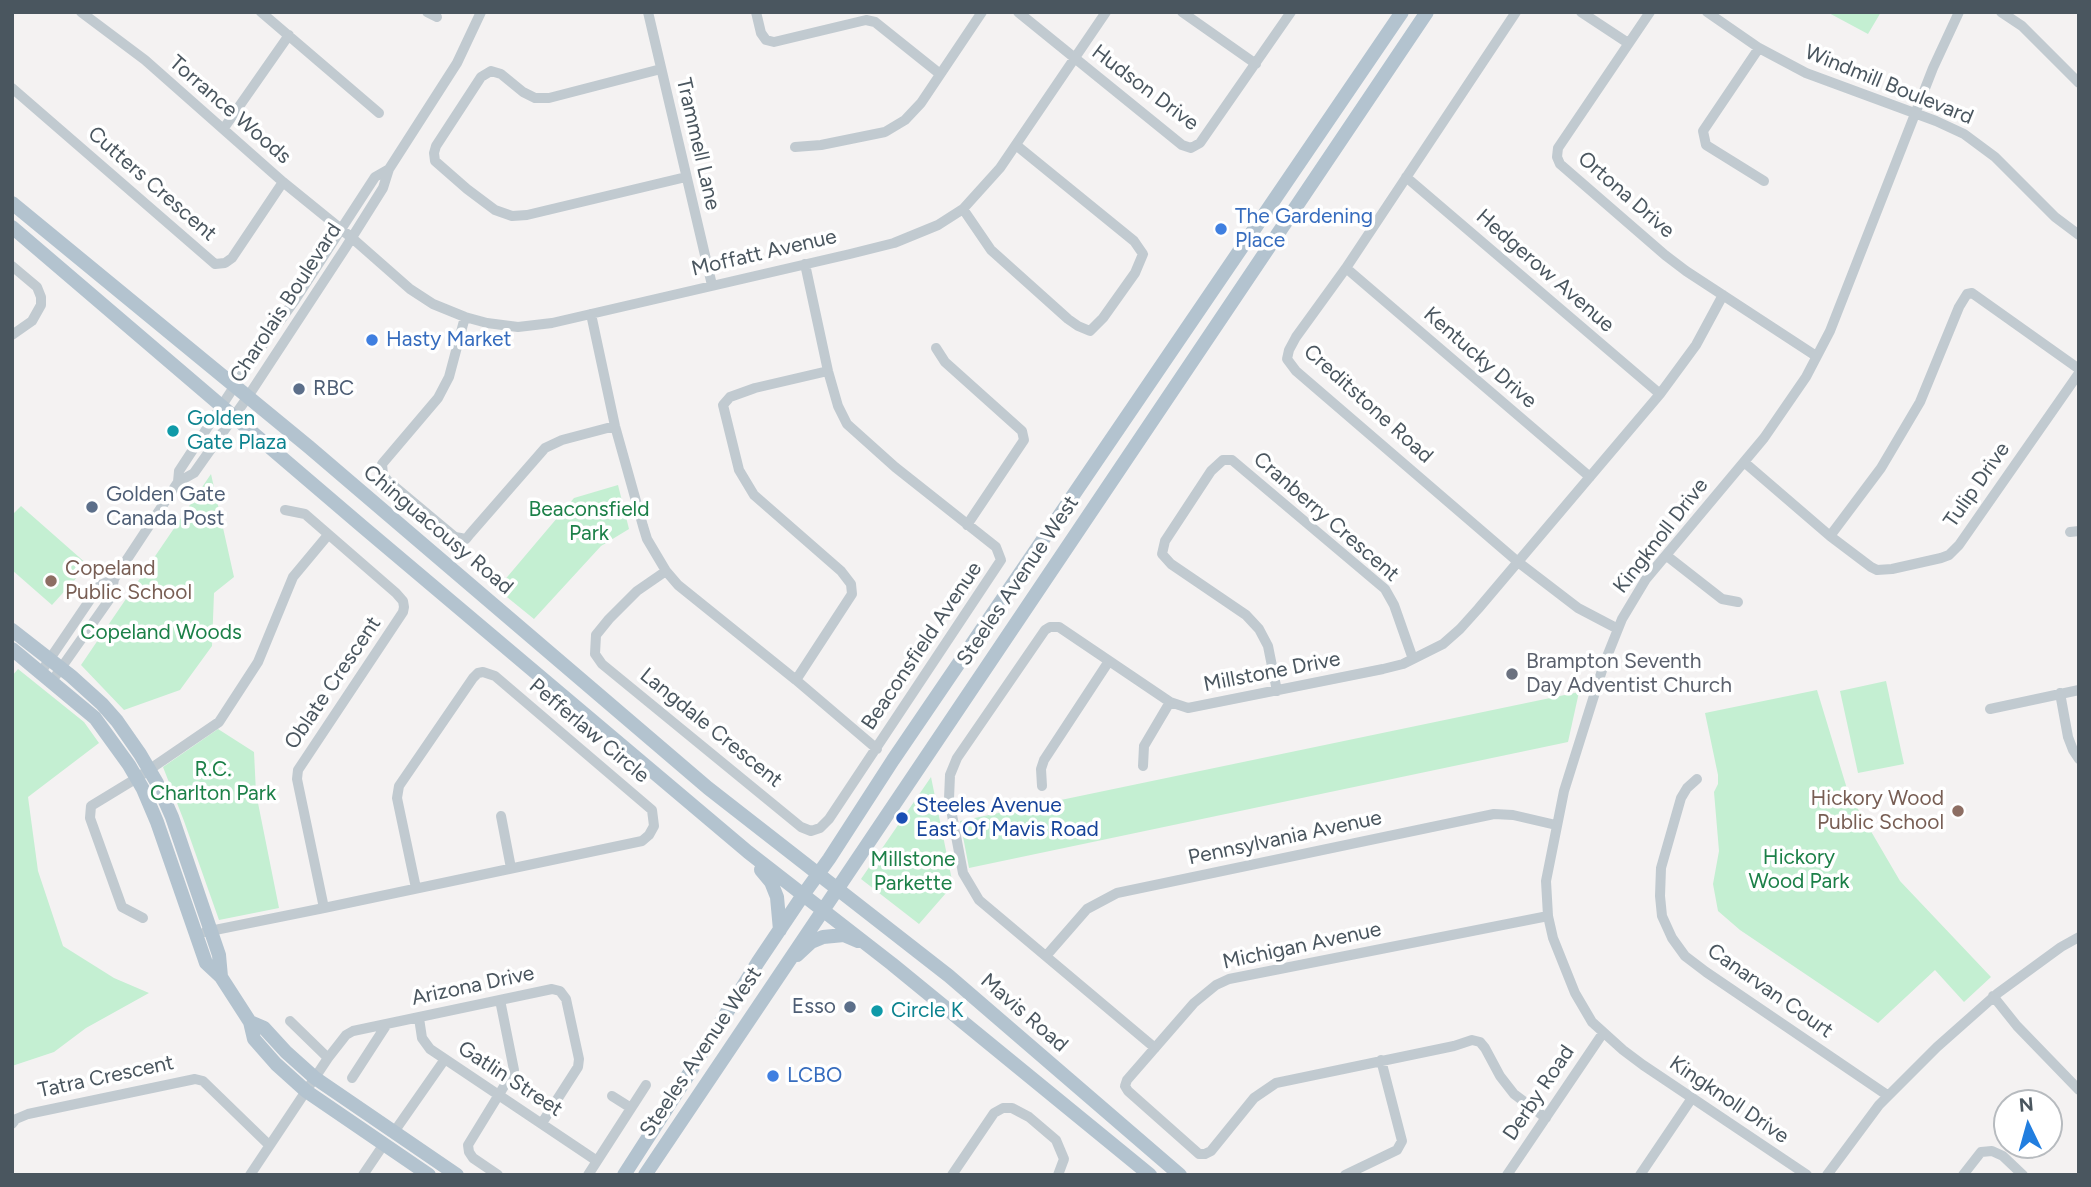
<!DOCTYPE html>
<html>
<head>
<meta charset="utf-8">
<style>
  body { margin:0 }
  #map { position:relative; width:2091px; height:1187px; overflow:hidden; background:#f4f2f2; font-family:Figtree,sans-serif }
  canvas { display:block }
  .frame { position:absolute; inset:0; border:14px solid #4a565f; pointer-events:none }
  .north { position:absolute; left:1993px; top:1089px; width:70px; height:70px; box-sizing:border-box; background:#fff; border:2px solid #b7bbbf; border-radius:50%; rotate:355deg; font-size:19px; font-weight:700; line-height:28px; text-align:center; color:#4a565f }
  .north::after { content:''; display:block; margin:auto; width:24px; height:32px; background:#227edf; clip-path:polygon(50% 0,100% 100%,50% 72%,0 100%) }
</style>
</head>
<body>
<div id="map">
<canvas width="2091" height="1187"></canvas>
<div class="frame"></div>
<div class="north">N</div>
</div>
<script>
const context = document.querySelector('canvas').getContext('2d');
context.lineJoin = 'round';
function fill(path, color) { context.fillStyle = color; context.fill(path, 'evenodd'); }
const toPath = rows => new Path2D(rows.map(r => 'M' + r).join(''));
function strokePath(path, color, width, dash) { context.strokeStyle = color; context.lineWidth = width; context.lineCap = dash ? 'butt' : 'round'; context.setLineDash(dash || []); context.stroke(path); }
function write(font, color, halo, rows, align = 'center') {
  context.font = font + ' Figtree,sans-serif'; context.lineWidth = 7; context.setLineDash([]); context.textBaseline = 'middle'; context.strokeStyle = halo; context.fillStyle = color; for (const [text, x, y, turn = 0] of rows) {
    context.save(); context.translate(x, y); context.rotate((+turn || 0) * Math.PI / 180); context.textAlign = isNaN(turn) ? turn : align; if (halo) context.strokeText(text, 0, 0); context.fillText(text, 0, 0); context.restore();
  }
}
fill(toPath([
  [1827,12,1881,12,1868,34],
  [211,474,234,577,214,593,212,646,180,690,124,710,81,665],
  [618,485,629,529,601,546,534,619,497,589,574,498],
  [21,506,88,565,52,605,12,570,12,515],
  [18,669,84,722,99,743,28,797,38,871,63,946,114,978,149,993,86,1028,54,1052,12,1066,12,676],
  [1886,681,1904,764,1858,773,1840,691],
  [1817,690,1848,792,1900,881,1991,977,1964,1002,1935,970,1878,1023,1740,930,1718,911,1713,884,1719,851,1714,792,1718,784,1718,775,1705,713],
  [1579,692,1568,742,969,868,960,821],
  [218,729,254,752,256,793,279,908,219,920,184,821,163,767],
  [931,777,953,885,919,924,861,879]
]), '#c4efd2');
strokePath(toPath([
  [81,12,145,60,283,182,352,238,410,289,433,304,465,317,487,323,518,327,552,323,850,254,894,243,938,225,963,209,1000,168,1106,12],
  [261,12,379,113],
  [427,12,437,17],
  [648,12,712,285],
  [756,12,761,33,766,40,774,42,866,20,875,22,940,74],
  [1018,12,1182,145,1191,148,1200,143,1291,12],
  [1182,12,1256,64],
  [1516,12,1346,268,1296,337,1289,350,1287,359,1296,371,1518,562,1578,608,1618,629],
  [1581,12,1628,43],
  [1650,12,1558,148,1557,157,1560,164,1665,255,1686,271,1816,356],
  [1707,12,1759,48,1806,73,1936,121,1964,134,1995,157,2055,217,2079,235],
  [2001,12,2022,26,2079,83],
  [1759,48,1703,131,1706,145,1764,181],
  [661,69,549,98,535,98,523,92,501,74,491,71,481,77,436,146,434,153,435,161,467,189,495,210,512,216,527,215,686,177],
  [12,88,215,264,225,263,232,258,283,182],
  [224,128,289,35],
  [795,147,821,145,885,132,905,120,921,103,982,12],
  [1406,177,1660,394],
  [963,209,991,250,1068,319,1078,326,1090,331,1103,318,1135,273,1143,254,1134,241,1016,145],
  [12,266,37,287,41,297,41,305,32,321,12,335],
  [1346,268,1590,477],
  [591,314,615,426,643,526,647,539,666,571,678,585,796,680,877,749],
  [465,317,449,377,438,398,382,464,383,475,388,481,455,537,466,539,470,534,545,448,562,440,615,426],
  [936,348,945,362,1022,431,1024,440,967,525],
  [1744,462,1830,536,1871,567,1877,570,1892,569,1941,558,1949,555,1959,545,2079,373],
  [178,482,194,473,247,398,346,247,383,188,389,169,457,63,481,12],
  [285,510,305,514,396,593,403,601,404,607,403,612,298,770,297,779,324,908],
  [2070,532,2079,531],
  [1830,536,1881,468,1920,402,1959,307,1967,294,1972,293,2079,369],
  [1667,556,1722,599,1738,602],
  [666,571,637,591,609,619,596,635,595,654,602,664,801,827,811,831,820,828,829,819,1001,560,996,547,895,467,847,424,838,406,828,371,805,264],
  [41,672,100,585,114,579],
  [796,680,852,594,851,584,841,571,754,495,739,470,723,405,730,397,755,388,828,371],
  [52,681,111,597,114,579,178,482,179,471,247,367,295,300,375,177,389,169],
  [1277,691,1268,646,1259,629,1246,615,1171,564,1162,554,1165,541,1211,471,1223,460,1232,460,1385,589,1394,605,1413,659],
  [2060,693,2068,737,2073,750,2079,759],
  [1990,709,2079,690],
  [1143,766,1144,746,1170,702],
  [1697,779,1687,788,1681,798,1661,868,1660,896,1662,916,1672,938,1685,956,1706,972,1887,1095],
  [1042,786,1041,769,1044,760,1109,661],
  [501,816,511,868],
  [143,918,122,907,90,818,91,806,137,778,219,722,258,662,293,577,328,535],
  [205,932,324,908,642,841,649,835,654,826,652,810,495,676,483,672,478,673,473,678,399,786,397,798,416,888],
  [1046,956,1087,909,1117,893,1494,814,1513,815,1556,825],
  [1993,996,2017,1026,2079,1090],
  [419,1018,422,1038,430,1049,597,1161],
  [290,1021,328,1058],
  [1155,1048,979,900,963,873,949,799,950,775,957,758,1045,630,1050,627,1059,627,1170,702,1188,708,1383,669,1403,664,1443,644,1460,629,1478,609,1660,394,1696,345,1723,295],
  [352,1078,387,1024],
  [612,1096,631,1108],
  [1546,1118,1514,1094,1500,1076,1485,1048,1480,1042,1472,1040,1454,1046,1276,1083,1254,1098,1211,1151,1205,1154,1199,1154,1128,1091,1125,1086,1127,1080,1194,1003,1216,985,1229,979,1548,916],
  [12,1124,16,1119,28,1114,195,1079,203,1081,269,1145],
  [394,1132,445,1059],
  [250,1175,328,1058,346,1035,353,1031,552,989,560,991,566,999,579,1059,578,1067,542,1123],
  [363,1175,384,1144],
  [498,1175,473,1158,469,1152,468,1145,514,1070,500,1000],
  [588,1175,646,1085],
  [952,1175,994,1113,1003,1108,1012,1108,1029,1117,1056,1140,1064,1159,1058,1175],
  [1345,1175,1397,1150,1402,1141,1381,1060],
  [1507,1175,1603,1033],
  [1640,1175,1692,1098],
  [1807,1175,1643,1065,1623,1050,1592,1022,1575,993,1553,938,1548,916,1546,881,1564,791,1604,664,1622,619,1646,579,1764,438,1806,377,1830,331,1933,68,1959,12],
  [1827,1175,1879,1105,1937,1047,1998,993,2061,947,2079,937],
  [1963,1175,1981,1152,1992,1151,2003,1156,2023,1175]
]), '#c1cad0', 10);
strokePath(toPath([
  [12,203,309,447,708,788,949,976,1180,1175],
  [12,227,363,527,748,852,892,964,1150,1175],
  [12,630,71,676,102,704,117,721,140,754,157,783,172,817,219,955,221,977],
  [12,649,95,718,129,765,143,789,157,822,206,963,221,977,250,1022,254,1039,276,1064,306,1091,429,1175],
  [761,870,771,882,777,897,780,930],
  [797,955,811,942,823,937,844,935,858,941],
  [250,1022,264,1028,286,1052,315,1078,457,1175],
  [624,1175,685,1080,758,962,803,895,829,859,893,760,1402,12],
  [645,1175,1427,12]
]), '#b3c3cf', 14);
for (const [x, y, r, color] of [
  [1221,229,7,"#3f7fe0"],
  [372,340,7,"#3f7fe0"],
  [299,389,7,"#5c6f8a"],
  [173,431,7,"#0f9aa8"],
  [92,507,7,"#5c6f8a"],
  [51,581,7,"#8d6e63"],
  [1512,674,7,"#6b7280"],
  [1958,811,7,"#8d6e63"],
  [902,818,7,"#1a4fb4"],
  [850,1007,7,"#5c6f8a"],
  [877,1011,7,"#0f9aa8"],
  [773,1076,7,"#3f7fe0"]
]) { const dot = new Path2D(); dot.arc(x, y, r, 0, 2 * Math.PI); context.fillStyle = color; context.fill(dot); strokePath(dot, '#fff', 2.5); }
write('21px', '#4a565f', '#fff', [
  ["Windmill Boulevard",1889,85,22],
  ["Hudson Drive",1145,88,37],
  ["Torrance Woods",230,110,41],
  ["Trammell Lane",698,144,77],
  ["Cutters Crescent",152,184,41],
  ["Ortona Drive",1626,195,41],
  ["Moffatt Avenue",764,253,-13],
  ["Hedgerow Avenue",1545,271,41],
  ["Charolais Boulevard",286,303,-57],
  ["Kentucky Drive",1480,358,41],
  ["Creditstone Road",1368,404,42],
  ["Tulip Drive",1977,485,-55],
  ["Cranberry Crescent",1326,517,41],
  ["Chinguacousy Road",438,530,40],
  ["Kingknoll Drive",1661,536,-52],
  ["Steeles Avenue West",1018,581,-56],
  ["Beaconsfield Avenue",922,646,-56],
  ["Millstone Drive",1272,672,-11],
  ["Oblate Crescent",333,683,-56],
  ["Langdale Crescent",711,728,39],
  ["Pefferlaw Circle",589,731,40],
  ["Pennsylvania Avenue",1285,838,-12],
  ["Michigan Avenue",1302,946,-12],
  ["Arizona Drive",473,986,-12],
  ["Canarvan Court",1770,991,35],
  ["Mavis Road",1024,1013,41],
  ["Steeles Avenue West",701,1052,-56],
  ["Tatra Crescent",106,1077,-12],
  ["Gatlin Street",510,1079,33],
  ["Derby Road",1539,1093,-56],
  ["Kingknoll Drive",1729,1100,34]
]);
write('21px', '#366cbe', '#fff', [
  ["The Gardening",1235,217],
  ["Place",1235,241],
  ["Hasty Market",386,340],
  ["LCBO",787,1076]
], 'left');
write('21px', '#4e5e75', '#fff', [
  ["RBC",313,389],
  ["Golden Gate",106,495],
  ["Canada Post",106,519],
  ["Esso",836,1007,"right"]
], 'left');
write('21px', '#0d838f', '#fff', [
  ["Golden",187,419],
  ["Gate Plaza",187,443],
  ["Circle K",891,1011]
], 'left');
write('21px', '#1c8048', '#fff', [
  ["Beaconsfield",589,510],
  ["Park",589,534],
  ["Copeland Woods",161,633],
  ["R.C.",213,770],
  ["Charlton Park",213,794],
  ["Hickory",1799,858],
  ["Wood Park",1799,882],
  ["Millstone",913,860],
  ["Parkette",913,884]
]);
write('21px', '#785e54', '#fff', [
  ["Copeland",65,569],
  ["Public School",65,593],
  ["Hickory Wood",1944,799,"right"],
  ["Public School",1944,823,"right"]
], 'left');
write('21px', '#5b616d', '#fff', [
  ["Brampton Seventh",1526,662],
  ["Day Adventist Church",1526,686]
], 'left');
write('21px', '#164399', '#fff', [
  ["Steeles Avenue",916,806],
  ["East Of Mavis Road",916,830]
], 'left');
</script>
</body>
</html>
